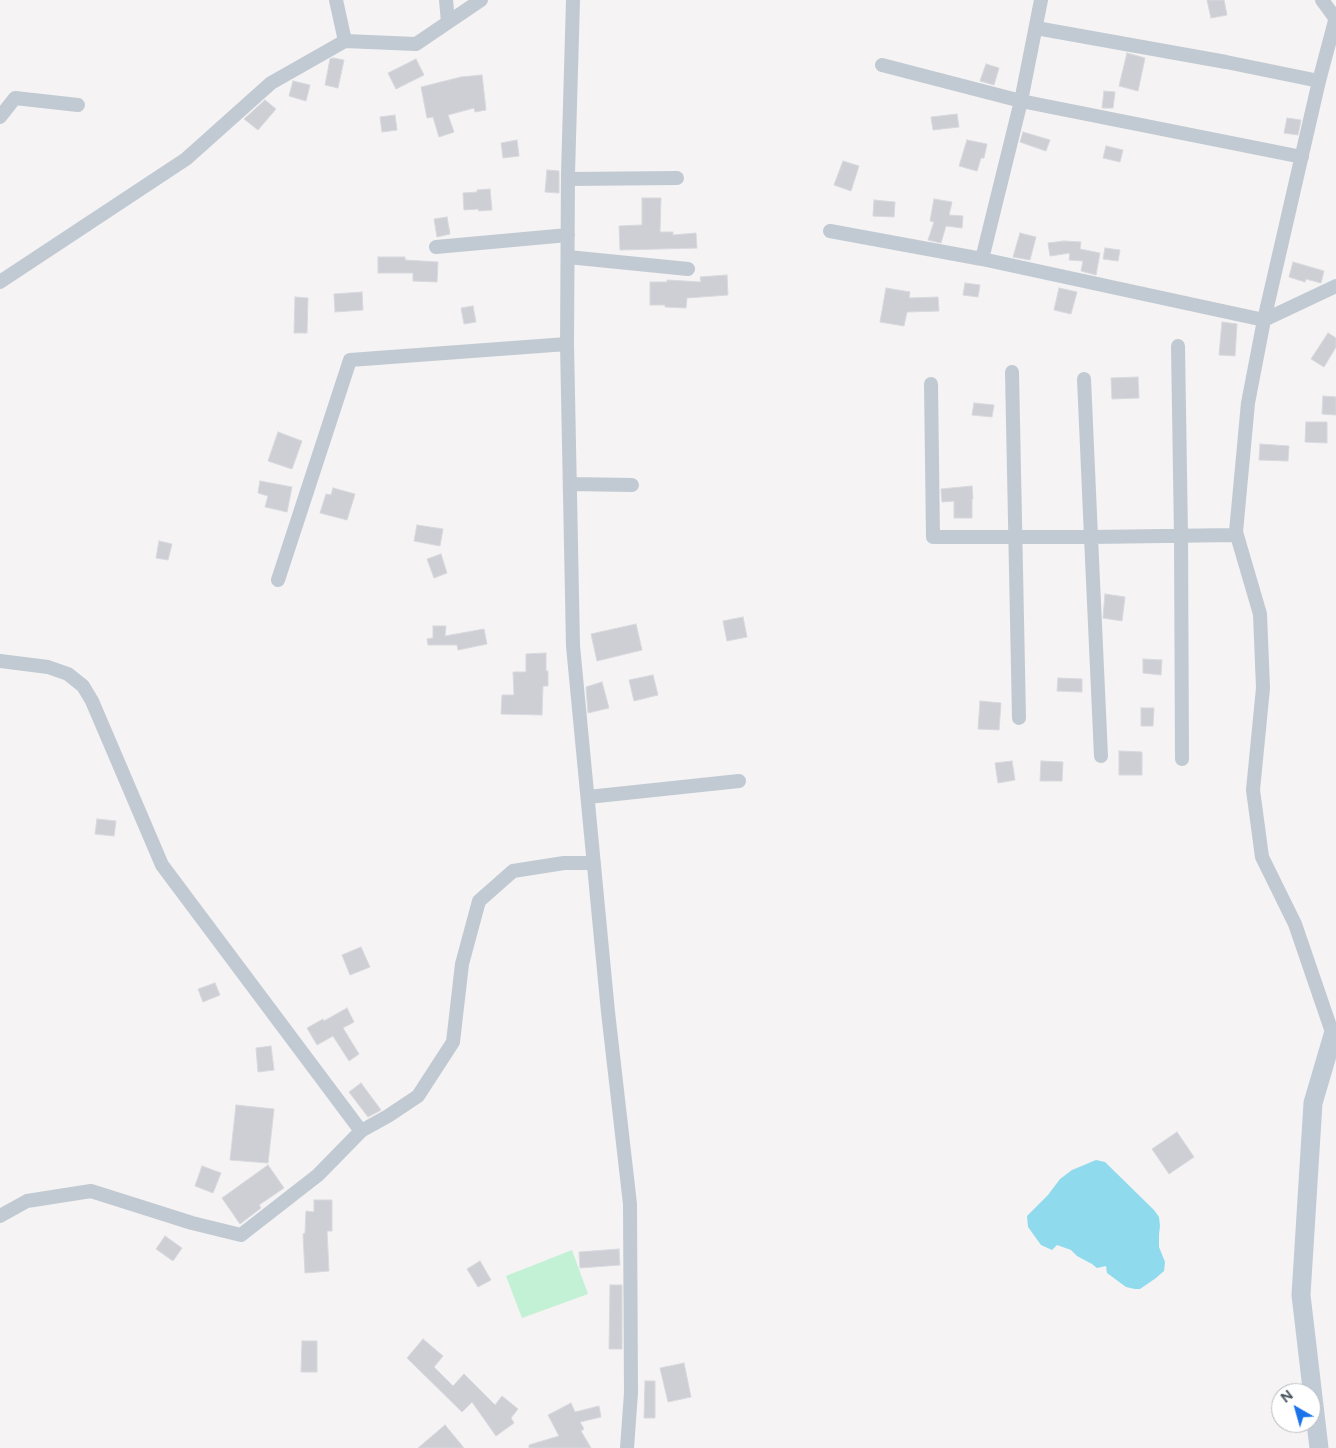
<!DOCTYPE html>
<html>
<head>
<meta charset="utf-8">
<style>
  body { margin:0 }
  #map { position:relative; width:1336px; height:1448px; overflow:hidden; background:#f5f3f3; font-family:Figtree,sans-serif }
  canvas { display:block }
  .north { position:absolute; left:1271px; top:1383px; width:50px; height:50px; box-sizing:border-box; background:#fff; border:1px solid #b7bbc0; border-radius:50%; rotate:322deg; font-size:14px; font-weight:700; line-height:20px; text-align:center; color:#4a5661 }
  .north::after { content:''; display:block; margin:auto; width:18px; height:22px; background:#1a73e8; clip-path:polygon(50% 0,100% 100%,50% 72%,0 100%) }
</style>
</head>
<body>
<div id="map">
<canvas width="1336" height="1448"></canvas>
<div class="north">N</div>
</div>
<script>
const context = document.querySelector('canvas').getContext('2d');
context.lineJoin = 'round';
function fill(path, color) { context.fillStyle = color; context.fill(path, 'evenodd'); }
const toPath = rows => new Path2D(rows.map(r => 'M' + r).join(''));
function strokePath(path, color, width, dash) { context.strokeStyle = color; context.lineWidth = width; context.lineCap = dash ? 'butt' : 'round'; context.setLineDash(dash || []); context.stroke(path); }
fill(toPath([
  [572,1250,588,1294,522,1318,506,1276]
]), '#c3f1d5');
fill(toPath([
  [1096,1160,1105,1162,1154,1210,1159,1217,1160,1226,1159,1234,1159,1247,1165,1262,1164,1271,1156,1278,1140,1289,1135,1289,1126,1287,1107,1273,1106,1266,1097,1268,1092,1264,1077,1256,1071,1250,1057,1245,1052,1250,1041,1245,1028,1227,1027,1216,1048,1195,1060,1179,1072,1170]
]), '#90daee');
const building = toPath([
  [1207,0,1224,0,1227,15,1211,18,1207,0],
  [1127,53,1145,58,1138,91,1119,86,1127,53],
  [333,58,344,60,338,88,325,85,330,59,333,58],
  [416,59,424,75,396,89,388,73,416,59],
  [986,64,999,68,994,85,980,81,986,64],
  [482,75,486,110,475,112,474,108,448,115,454,132,439,137,433,117,427,118,421,87,461,77,482,75],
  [293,81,310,85,306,101,289,96,293,81],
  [1104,91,1115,92,1113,108,1102,108,1104,91],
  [265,100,276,109,258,130,244,119,265,100],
  [957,114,959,127,933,130,931,117,957,114],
  [395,115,397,130,382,132,380,117,395,115],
  [1287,118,1301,120,1298,135,1284,133,1287,118],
  [1023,132,1050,140,1046,151,1020,142,1023,132],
  [517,140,519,156,503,158,501,143,517,140],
  [967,140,987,144,984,158,981,158,977,171,959,166,967,140],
  [1106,146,1123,150,1120,162,1103,158,1106,146],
  [843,161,859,166,851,191,834,185,843,161],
  [547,170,559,171,559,193,545,192,547,170],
  [490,189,492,210,479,211,478,209,464,210,463,193,477,192,477,190,490,189],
  [642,198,661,198,660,232,673,232,673,235,696,233,697,248,620,250,619,226,642,225,642,198],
  [934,199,952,202,949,215,963,216,962,228,946,226,941,243,928,240,934,222,930,221,934,199],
  [874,200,895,202,894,217,873,216,874,200],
  [447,217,450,234,437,237,434,219,447,217],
  [1020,233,1036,237,1030,260,1013,257,1020,233],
  [1064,241,1081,242,1080,249,1100,253,1096,275,1081,271,1083,261,1069,260,1070,253,1050,256,1048,243,1064,241],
  [1105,248,1120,250,1118,261,1103,259,1105,248],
  [378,257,405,257,405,260,438,262,437,282,413,281,413,273,378,273,378,257],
  [1293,262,1324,271,1321,283,1306,279,1305,282,1289,277,1293,262],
  [727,275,728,295,687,298,686,308,665,307,665,305,650,305,650,282,667,282,667,280,701,282,700,277,727,275],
  [965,283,980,285,978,297,963,295,965,283],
  [886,288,910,292,909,298,938,297,939,311,907,312,904,326,880,322,886,288],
  [1059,288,1077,292,1071,314,1054,310,1059,288],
  [362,292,363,310,335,312,334,294,362,292],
  [295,297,308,298,307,333,294,333,295,297],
  [473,306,476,322,464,324,461,308,473,306],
  [1222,322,1237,324,1235,356,1219,355,1222,322],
  [1328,333,1336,338,1336,347,1324,367,1311,359,1328,333],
  [1138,377,1139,398,1112,399,1111,378,1138,377],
  [1323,396,1336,397,1336,415,1322,414,1323,396],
  [974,403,994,405,992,417,972,415,974,403],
  [1306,422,1327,422,1327,443,1305,442,1306,422],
  [278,432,302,441,292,469,268,461,278,432],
  [1260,444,1289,446,1288,461,1259,460,1260,444],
  [260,481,292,487,287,512,265,507,268,496,258,493,260,481],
  [972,486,973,499,972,499,972,518,954,518,954,501,942,502,941,489,972,486],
  [333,488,355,494,347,520,320,513,326,494,331,495,333,488],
  [417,525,443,529,440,546,414,541,417,525],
  [159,541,172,544,168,560,156,558,159,541],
  [441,554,447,573,434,578,427,559,441,554],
  [1105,594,1125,597,1122,621,1103,618,1105,594],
  [743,617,747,637,727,641,723,621,743,617],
  [636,624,642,650,597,661,591,634,636,624],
  [433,626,446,626,445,636,484,629,487,644,458,650,457,645,428,645,427,639,433,638,433,626],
  [546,653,546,671,548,671,548,686,543,686,542,715,501,714,502,695,514,695,513,672,526,672,526,654,546,653],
  [1143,659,1162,660,1161,675,1143,673,1143,659],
  [653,675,658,695,634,701,629,680,653,675],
  [1058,678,1082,679,1082,692,1057,691,1058,678],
  [602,682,609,708,588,713,586,687,602,682],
  [980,701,1001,703,999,730,978,729,980,701],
  [1141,708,1154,708,1153,726,1141,726,1141,708],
  [1119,751,1142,752,1142,775,1119,775,1119,751],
  [1012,761,1015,780,998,783,995,763,1012,761],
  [1041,761,1063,762,1062,781,1040,781,1041,761],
  [97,819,116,821,114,836,95,834,97,819],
  [361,947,370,967,350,975,342,955,361,947],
  [215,983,220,995,203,1002,198,989,215,983],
  [347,1008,354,1022,343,1028,359,1054,349,1061,333,1036,317,1045,307,1028,323,1019,324,1021,347,1008],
  [271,1046,274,1070,258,1072,256,1048,271,1046],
  [361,1083,381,1110,368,1117,349,1092,361,1083],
  [236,1105,274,1109,268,1163,230,1160,236,1105],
  [1177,1132,1194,1157,1169,1174,1152,1149,1177,1132],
  [268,1165,284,1188,259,1205,261,1208,240,1224,222,1198,268,1165],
  [202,1166,221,1173,213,1193,195,1186,202,1166],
  [314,1200,332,1200,332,1231,327,1231,329,1271,305,1273,303,1234,305,1233,306,1211,314,1212,314,1200],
  [165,1236,182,1248,173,1261,156,1249,165,1236],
  [619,1249,620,1265,580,1268,579,1252,619,1249],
  [480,1261,491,1280,478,1287,467,1269,480,1261],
  [610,1285,622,1285,622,1349,609,1349,610,1285],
  [423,1339,443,1356,434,1367,453,1386,464,1374,495,1405,502,1396,518,1409,511,1418,514,1423,496,1436,472,1402,462,1412,407,1358,423,1339],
  [302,1341,317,1341,317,1372,301,1372,302,1341],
  [684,1363,691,1397,668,1402,660,1368,684,1363],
  [645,1381,655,1381,655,1418,644,1418,645,1381],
  [571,1403,575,1412,599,1406,601,1417,580,1422,584,1429,581,1431,591,1448,529,1448,529,1445,559,1436,548,1415,571,1403],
  [445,1425,464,1448,418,1448,445,1425]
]);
fill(building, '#cdcfd5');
strokePath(building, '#d7d9de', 1);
strokePath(toPath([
  [336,0,345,41],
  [446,0,448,22],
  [573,0,568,174,567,344,573,646,608,1012,630,1204,631,1393,627,1448],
  [1322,0,1336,19],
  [1036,28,1226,62,1319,81],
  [882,65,1021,101,1302,157],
  [0,117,15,98,78,105],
  [568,179,677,178],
  [830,231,982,259,1264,320,1336,286],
  [436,247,568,235],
  [568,257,688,269],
  [982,259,1021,101,1041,0],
  [0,282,186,159,271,83,345,41,416,44,481,0],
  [1178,346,1181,536,1182,759],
  [1012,372,1019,718],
  [931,384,933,537,1091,537,1084,379],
  [571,484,632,485],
  [278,580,350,360,567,344],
  [0,661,48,667,68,674,83,686,92,701,162,865,361,1131,388,1116,418,1096,453,1042,462,964,479,901,513,871,564,863,594,863],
  [1101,756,1091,537,1237,535],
  [588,797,739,781],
  [1333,1035,1295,924,1262,857,1253,790,1263,688,1260,614,1236,532,1248,403,1264,320,1319,81,1336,17],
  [0,1216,27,1201,91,1191,192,1223,241,1235,318,1175,361,1131]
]), '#c1cad2', 14);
strokePath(toPath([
  [1319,1448,1301,1295,1313,1103,1333,1035,1336,1033]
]), '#c1cbd6', 19);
</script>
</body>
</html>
